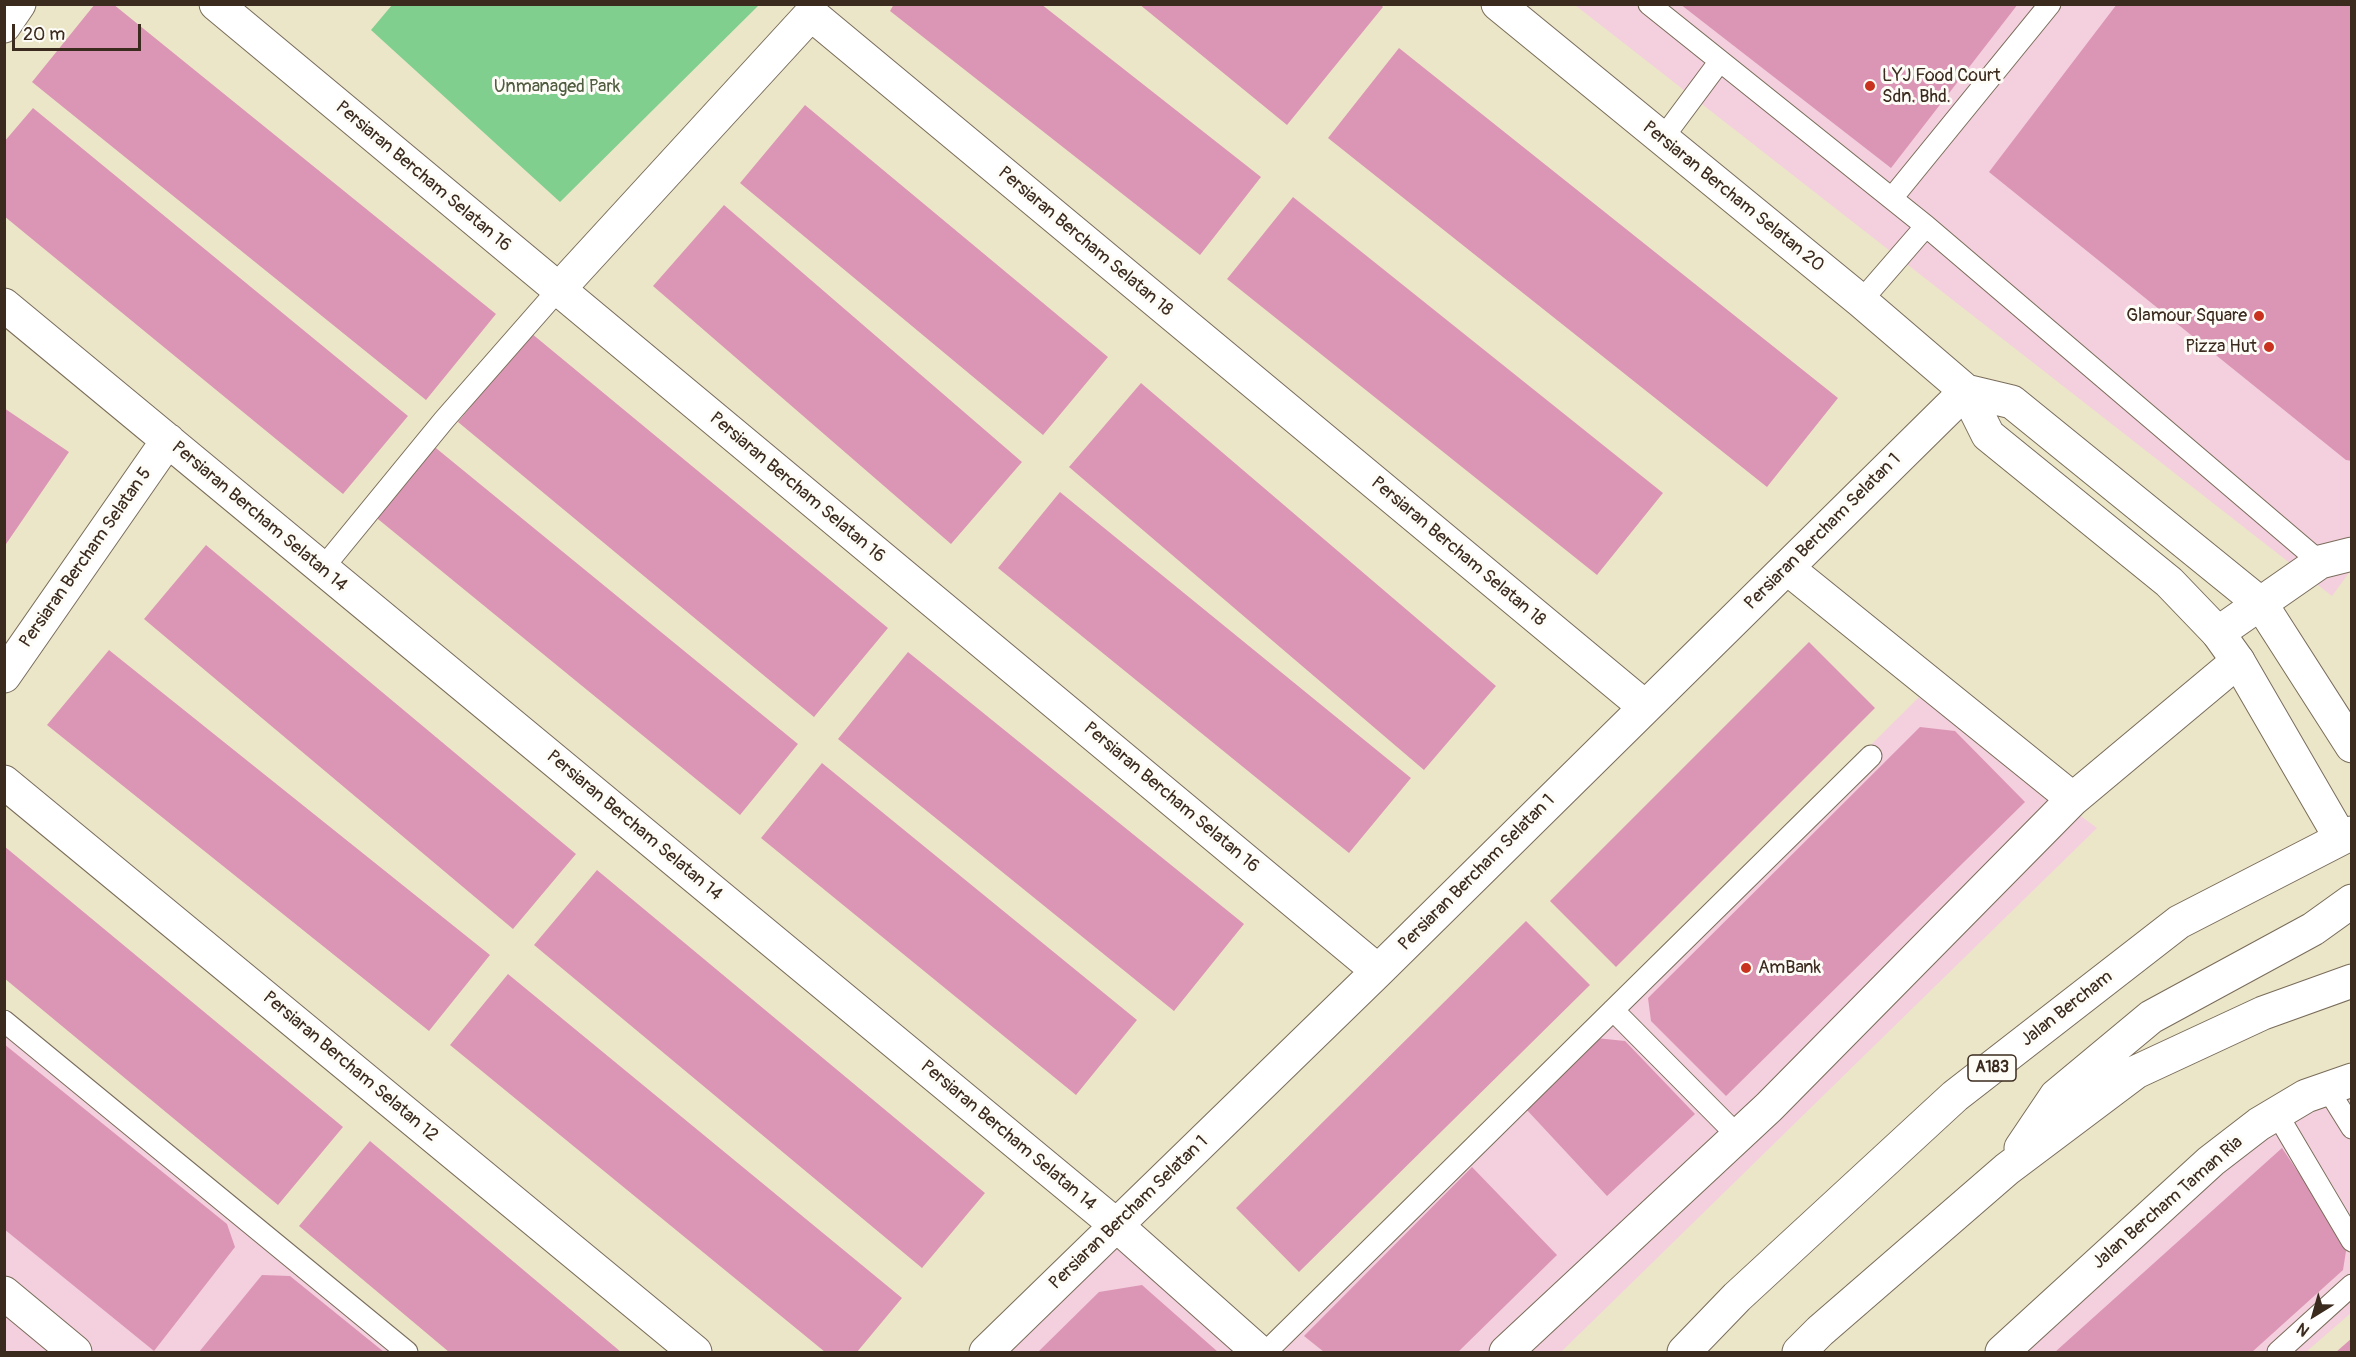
<!DOCTYPE html>
<html>
<head>
<meta charset="utf-8">
<style>
  body { margin:0 }
  #map { position:relative; width:2356px; height:1357px; overflow:hidden; background:#ece6c9; font-family:Pangolin,sans-serif }
  canvas { display:block }
  .frame { position:absolute; inset:0; border:6px solid #3b2a1e; pointer-events:none }
  .north { position:absolute; left:2284px; top:1285px; width:60px; height:60px; -webkit-text-stroke:4px #fdfcf7; paint-order:stroke; rotate:217deg; font-size:16px; font-weight:700; line-height:24px; text-align:center; color:#3b2a1e }
  .north::after { content:''; display:block; margin:auto; width:21px; height:27px; background:#3b2a1e; clip-path:polygon(50% 0,100% 100%,50% 72%,0 100%) }
  .scale { position:absolute; left:12px; top:24px; width:129px; height:27px; box-sizing:border-box; border:3px solid #3b2a1e; border-top:0; padding-left:8px; font-size:18px; line-height:21px; white-space:nowrap; color:#3b2a1e; -webkit-text-stroke:4px #fdfcf7; paint-order:stroke }
</style>
</head>
<body>
<div id="map">
<canvas width="2356" height="1357"></canvas>
<div class="frame"></div>
<div class="north">N</div>
<div class="scale">20 m</div>
</div>
<script>
const context = document.querySelector('canvas').getContext('2d');
context.lineJoin = 'round';
function fill(path, color) { context.fillStyle = color; context.fill(path, 'evenodd'); }
const toPath = rows => new Path2D(rows.map(r => 'M' + r).join(''));
function strokePath(path, color, width, dash) { context.strokeStyle = color; context.lineWidth = width; context.lineCap = dash ? 'butt' : 'round'; context.setLineDash(dash || []); context.stroke(path); }
function write(font, color, halo, rows, align = 'center') {
  context.font = font + ' Pangolin,sans-serif'; context.lineWidth = 6; context.setLineDash([]); context.textBaseline = 'middle'; context.strokeStyle = halo; context.fillStyle = color; for (const [text, x, y, turn = 0] of rows) {
    context.save(); context.translate(x, y); context.rotate((+turn || 0) * Math.PI / 180); context.textAlign = isNaN(turn) ? turn : align; if (halo) context.strokeText(text, 0, 0); context.fillText(text, 0, 0); context.restore();
  }
}
fill(toPath([
  [1575,5,2351,5,2351,570,2332,596],
  [1919,697,2097,828,1561,1352,1263,1352],
  [5,1026,400,1352,5,1352],
  [2351,1079,2351,1313,2306,1352,2003,1352,2210,1164],
  [1124,1241,1237,1352,998,1352]
]), '#f4cfde');
fill(toPath([
  [392,5,392,4,759,5,560,202,371,30]
]), '#80cf8f');
fill(toPath([
  [95,4,113,4,496,314,426,400,32,82],
  [894,4,1041,4,1261,177,1200,255,890,11],
  [1139,4,1380,4,1383,7,1287,125],
  [1680,4,2018,4,1891,168],
  [2117,4,2352,4,2352,461,2346,460,1989,172],
  [1399,48,1838,398,1767,487,1328,138],
  [805,105,1108,357,1043,435,740,183],
  [33,108,408,416,343,494,4,216,4,142],
  [1293,197,1663,493,1597,575,1227,279],
  [724,205,1022,462,951,544,653,286],
  [531,333,888,628,814,717,458,422],
  [1141,383,1496,686,1424,770,1069,467],
  [4,408,69,452,4,547],
  [431,444,798,744,740,815,373,515],
  [1060,492,1411,778,1349,853,998,568],
  [206,545,576,854,513,929,144,619],
  [1809,642,1875,708,1616,967,1550,901],
  [109,650,490,955,429,1031,47,725],
  [908,652,1244,924,1174,1011,838,739],
  [1920,727,1955,731,2025,802,1726,1096,1651,1021,1648,998],
  [822,763,1137,1020,1076,1095,761,838],
  [4,846,343,1127,278,1205,4,978],
  [597,870,985,1193,922,1268,534,945],
  [1526,921,1590,985,1299,1272,1236,1208],
  [508,974,902,1298,857,1352,825,1352,450,1045],
  [1596,1038,1625,1041,1695,1114,1607,1196,1526,1109],
  [4,1044,227,1224,235,1247,154,1351,4,1229],
  [370,1141,621,1352,449,1352,299,1226],
  [2282,1148,2347,1245,2343,1270,2252,1352,2055,1352],
  [1472,1167,1557,1255,1458,1352,1324,1352,1304,1336],
  [262,1275,290,1276,384,1352,199,1352],
  [1142,1285,1218,1352,1038,1352,1099,1292],
  [2352,1338,2352,1352,2336,1352]
]), '#dc96b5');
const lane = toPath([
  [1649,4,1926,226,2320,562],
  [1662,139,1720,61],
  [1892,198,2050,4],
  [1861,301,1926,226],
  [322,569,444,420,558,290],
  [1613,1010,1738,1136],
  [4,1021,407,1352],
  [2327,1088,2352,1128],
  [2277,1114,2352,1241],
  [1266,1352,1871,756],
  [2278,1352,2352,1285]
]);
const street = toPath([
  [216,4,1378,971],
  [4,26,19,4],
  [558,290,811,14,1645,707],
  [4,305,1116,1225,1259,1352],
  [1787,568,2073,799],
  [2218,633,2320,562,2352,554],
  [4,676,168,440],
  [4,782,695,1352],
  [4,1293,75,1352],
  [986,1352,1378,971,1966,391],
  [1506,1352,1769,1107,2073,799,2238,661],
  [2002,1352,2211,1161,2259,1124,2306,1096,2352,1080]
]);
const secondary = toPath([
  [1498,4,1861,301,1966,391,1988,435,2169,582,2218,633,2238,661,2340,837],
  [1966,391,2012,402,2261,604,2352,746]
]);
const primary = toPath([
  [2021,1148,2056,1096,2151,1017,2313,929,2352,901],
  [1684,1352,1737,1297,1955,1096,2179,922,2352,833],
  [1799,1352,1820,1331,2007,1169,2136,1072,2263,1013,2352,981]
]);
strokePath(lane, '#796c5a', 23);
strokePath(street, '#796c5a', 35);
strokePath(secondary, '#796c5a', 35);
strokePath(primary, '#796c5a', 35);
strokePath(lane, '#fff', 21);
strokePath(street, '#fff', 33);
strokePath(secondary, '#fff', 33);
strokePath(primary, '#fff', 33);
for (const [x, y, r, color] of [
  [1870,86,6,"#c8321e"],
  [2259,316,6,"#c8321e"],
  [2269,347,6,"#c8321e"],
  [1746,968,6,"#c8321e"]
]) { const dot = new Path2D(); dot.arc(x, y, r, 0, 2 * Math.PI); context.fillStyle = color; context.fill(dot); strokePath(dot, '#fdfcf7', 2); }
for (const [x, y, w] of [
  [1992,1068,48]
]) { const box = new Path2D(); box.roundRect(x - w / 2, y - 13, w, 26, 4.5); context.fillStyle = '#fdfcf7'; context.fill(box); strokePath(box, '#3b2a1e', 1.5); }
write('bold 16px', '#3b2a1e', null, [
  ["A183",1992,1068]
]);
write('18px', '#3b2a1e', '#fdfcf7', [
  ["LYJ Food Court",1882,76],
  ["Sdn. Bhd.",1882,97],
  ["Glamour Square",2247,316,"right"],
  ["Pizza Hut",2257,347,"right"],
  ["AmBank",1758,968]
], 'left');
write('18px', '#505c40', '#fdfcf7', [
  ["Unmanaged Park",557,87]
]);
write('18px', '#3b2a1e', '#fdfcf7', [
  ["Persiaran Bercham Selatan 16",423,177,40],
  ["Persiaran Bercham Selatan 20",1733,197,39],
  ["Persiaran Bercham Selatan 18",1085,242,40],
  ["Persiaran Bercham Selatan 16",797,488,40],
  ["Persiaran Bercham Selatan 14",259,517,40],
  ["Persiaran Bercham Selatan 1",1823,532,-45],
  ["Persiaran Bercham Selatan 18",1458,552,40],
  ["Persiaran Bercham Selatan 5",86,558,-55],
  ["Persiaran Bercham Selatan 16",1171,798,40],
  ["Persiaran Bercham Selatan 14",634,826,40],
  ["Persiaran Bercham Selatan 1",1477,873,-45],
  ["Jalan Bercham",2067,1009,-38],
  ["Persiaran Bercham Selatan 12",350,1067,40],
  ["Persiaran Bercham Selatan 14",1008,1136,40],
  ["Jalan Bercham Taman Ria",2168,1203,-41],
  ["Persiaran Bercham Selatan 1",1129,1213,-44]
]);
</script>
</body>
</html>
